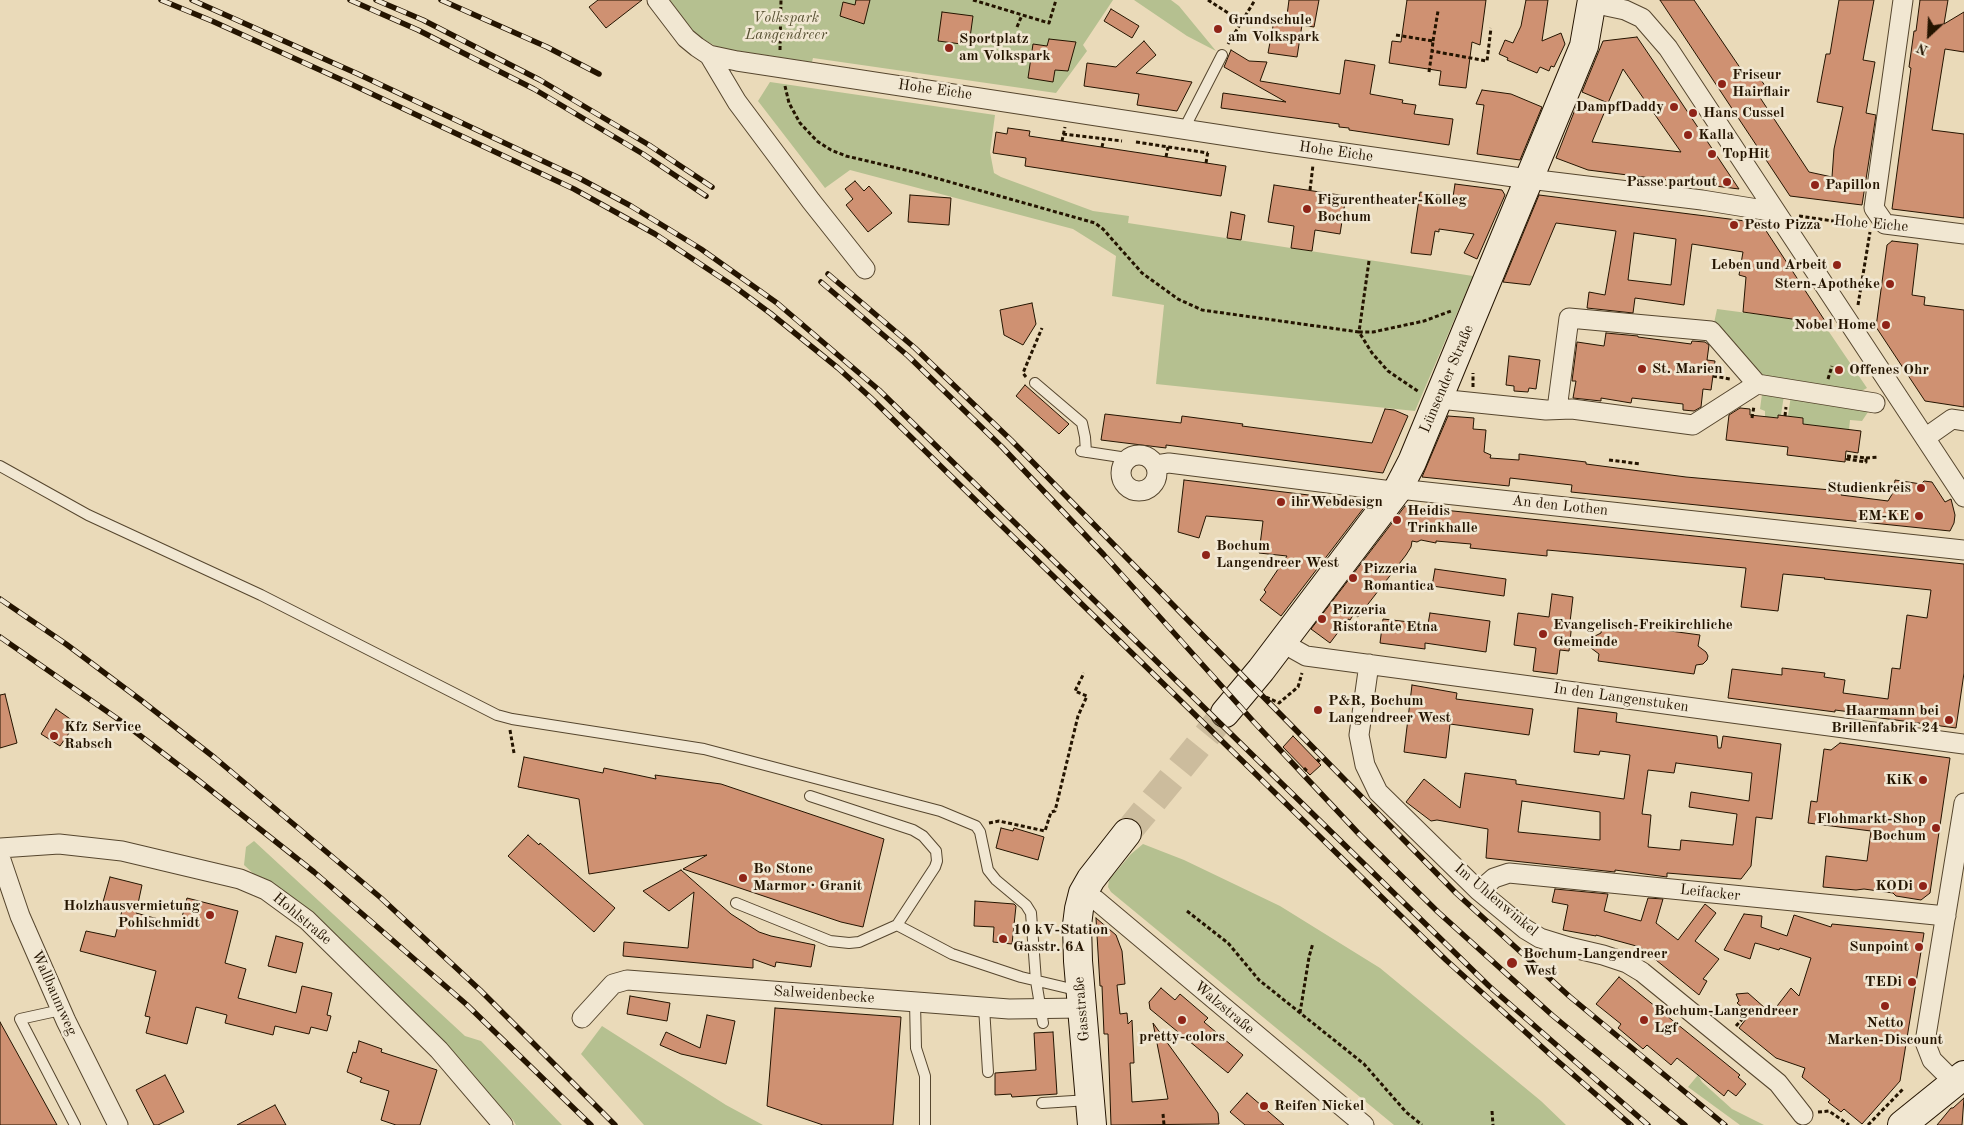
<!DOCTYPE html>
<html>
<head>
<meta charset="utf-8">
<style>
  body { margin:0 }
  #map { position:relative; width:1964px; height:1125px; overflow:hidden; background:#eadab9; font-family:"Old Standard TT",serif }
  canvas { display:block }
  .north { position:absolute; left:1904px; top:10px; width:50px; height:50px; -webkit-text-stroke:4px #f1e7d2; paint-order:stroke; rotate:205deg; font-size:14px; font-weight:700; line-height:20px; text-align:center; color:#241400 }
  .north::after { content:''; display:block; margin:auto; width:18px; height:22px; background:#241400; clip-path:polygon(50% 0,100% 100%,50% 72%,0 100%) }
</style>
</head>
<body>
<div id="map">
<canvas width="1964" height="1125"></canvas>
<div class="north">N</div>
</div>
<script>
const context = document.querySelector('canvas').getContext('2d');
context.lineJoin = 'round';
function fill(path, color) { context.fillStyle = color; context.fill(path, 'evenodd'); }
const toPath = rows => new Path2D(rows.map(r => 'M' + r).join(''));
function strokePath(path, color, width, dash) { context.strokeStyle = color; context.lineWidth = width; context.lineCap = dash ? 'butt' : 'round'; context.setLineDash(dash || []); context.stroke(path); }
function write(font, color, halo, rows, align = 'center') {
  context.font = font + ' "Old Standard TT",serif'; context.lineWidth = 5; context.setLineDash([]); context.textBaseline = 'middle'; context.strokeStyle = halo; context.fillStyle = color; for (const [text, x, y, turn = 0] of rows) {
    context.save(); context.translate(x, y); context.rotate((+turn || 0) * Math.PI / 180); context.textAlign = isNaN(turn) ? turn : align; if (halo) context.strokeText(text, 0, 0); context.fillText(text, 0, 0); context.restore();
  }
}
fill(toPath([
  [670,0,1113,0,1083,45,1087,51,1056,93,813,58,812,62,719,48,701,38,693,31],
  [1134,0,1171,0,1179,6,1216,51,1187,36],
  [770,82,995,115,990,152,994,173,1001,177,1093,211,1129,216,1128,223,1473,276,1415,411,1156,384,1164,305,1112,296,1116,256,1073,229,850,170,825,188,758,101],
  [1717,309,1823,323,1867,388,1854,395,1765,377,1714,323],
  [1762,394,1784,395,1781,415,1778,415,1778,418,1765,417,1765,411,1760,409],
  [1791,395,1861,408,1868,412,1862,421,1850,420,1849,430,1803,424,1803,418,1788,416],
  [254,841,465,1036,481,1041,562,1125,516,1125,513,1120,456,1059,244,865,246,847],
  [1143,844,1184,860,1280,906,1380,968,1541,1101,1566,1125,1394,1125,1111,892,1108,887,1109,880,1131,854],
  [602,1026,726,1105,763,1125,644,1125,581,1054],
  [1698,1075,1702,1082,1732,1109,1764,1125,1740,1125,1688,1087]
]), '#b5c090');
const building = toPath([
  [598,0,642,0,606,28,589,7,598,0],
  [856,0,870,0,864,24,840,16,843,2,855,5,856,0],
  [1289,0,1319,0,1314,27,1302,25,1297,57,1268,53,1274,21,1286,23,1289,0],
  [1407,0,1486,0,1480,45,1472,42,1466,88,1439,85,1441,71,1389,63,1392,41,1401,42,1407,0],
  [1526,0,1548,0,1542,41,1561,33,1565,44,1554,67,1551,66,1549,71,1540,67,1537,73,1507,60,1508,58,1499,54,1505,40,1513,43,1521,26,1526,0],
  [1660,0,1694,0,1745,75,1753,69,1766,87,1757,93,1809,172,1832,177,1834,149,1843,107,1817,102,1826,54,1830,54,1839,0,1874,0,1863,60,1875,62,1866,113,1876,115,1862,205,1790,196,1660,0],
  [1920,0,1948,0,1944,24,1964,12,1964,52,1945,49,1932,130,1964,134,1964,218,1892,209,1911,68,1909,67,1914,31,1916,31,1920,0],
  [1111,9,1139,26,1132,38,1104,21,1111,9],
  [942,12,973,16,969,45,938,41,942,12],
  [1637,37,1675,93,1739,189,1588,170,1556,158,1578,102,1607,106,1592,142,1681,152,1623,69,1608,103,1582,92,1603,41,1637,37],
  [1049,39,1076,42,1068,71,1055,70,1053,82,1028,78,1033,44,1047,46,1049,39],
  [1144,41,1156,55,1136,73,1192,82,1177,111,1137,105,1139,94,1084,86,1087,63,1116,67,1144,41],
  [1231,50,1249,61,1267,62,1260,81,1340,94,1345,60,1375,65,1370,94,1403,100,1402,103,1416,105,1414,114,1453,119,1449,145,1349,130,1349,128,1339,127,1339,124,1221,108,1223,93,1286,102,1224,67,1231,50],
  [1482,90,1511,94,1542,107,1520,160,1477,154,1484,105,1476,104,1482,90],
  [1008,128,1030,131,1029,136,1226,166,1221,196,1025,166,1026,158,993,153,996,132,1007,134,1008,128],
  [855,181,864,191,869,186,892,213,868,232,846,205,853,199,845,189,855,181],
  [1455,184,1502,190,1505,195,1477,259,1464,253,1474,234,1439,229,1439,232,1435,231,1431,255,1411,253,1420,192,1453,197,1455,184],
  [1274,185,1346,196,1340,234,1315,230,1312,251,1291,248,1294,226,1268,222,1274,185],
  [910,195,951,198,949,225,908,222,910,195],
  [1539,195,1761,223,1827,324,1743,312,1746,277,1739,275,1743,252,1692,244,1684,305,1635,298,1633,313,1587,308,1589,292,1605,295,1616,231,1556,223,1530,285,1503,282,1539,195],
  [1634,233,1676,239,1671,285,1628,280,1634,233],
  [1231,212,1245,215,1241,240,1227,238,1231,212],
  [1892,241,1918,244,1912,295,1925,297,1924,305,1964,310,1964,407,1925,401,1876,327,1887,245,1892,241],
  [1032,303,1036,324,1023,345,1004,335,1000,310,1032,303],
  [1606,333,1638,336,1638,337,1691,344,1692,341,1705,342,1709,345,1707,360,1715,361,1711,390,1703,389,1701,407,1694,411,1683,410,1683,404,1632,398,1631,403,1601,398,1601,401,1573,398,1576,381,1572,381,1577,342,1604,346,1606,333],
  [1509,356,1540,360,1536,389,1529,388,1528,392,1514,391,1514,386,1506,385,1509,356],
  [1025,385,1069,424,1059,434,1016,396,1025,385],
  [1740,408,1750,409,1750,415,1778,418,1778,415,1803,418,1803,424,1861,431,1858,453,1846,451,1845,462,1787,455,1788,447,1726,440,1729,415,1740,408],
  [1385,409,1394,410,1408,416,1383,473,1166,445,1166,448,1101,440,1105,414,1181,423,1182,416,1243,424,1242,426,1372,443,1385,409],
  [1448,416,1474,418,1473,429,1486,430,1484,452,1491,455,1490,458,1519,460,1519,454,1586,462,1586,464,1686,477,1842,491,1841,495,1888,501,1894,491,1895,480,1921,484,1924,481,1932,482,1945,502,1951,499,1955,515,1954,523,1950,531,1571,492,1572,485,1510,478,1509,486,1422,477,1448,416],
  [1184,480,1317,496,1369,501,1281,616,1260,600,1266,592,1264,590,1287,556,1259,553,1263,521,1206,516,1199,538,1178,532,1184,480],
  [1405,506,1964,564,1964,673,1956,728,1873,717,1874,715,1835,710,1835,712,1728,698,1732,669,1782,675,1782,668,1825,673,1824,677,1845,680,1843,693,1888,699,1892,668,1900,669,1907,615,1927,618,1931,590,1824,579,1825,578,1783,574,1778,611,1741,607,1746,568,1547,550,1547,556,1470,548,1471,544,1436,541,1436,543,1421,540,1417,542,1412,541,1411,547,1406,555,1358,617,1354,614,1350,620,1348,619,1330,643,1311,629,1405,506],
  [1435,569,1506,579,1504,596,1432,586,1435,569],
  [1552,594,1573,597,1570,622,1572,622,1569,651,1560,650,1557,674,1533,671,1536,648,1514,645,1518,613,1549,617,1552,594],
  [1430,613,1490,621,1486,652,1425,643,1425,649,1380,643,1383,619,1428,624,1430,613],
  [1603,622,1700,635,1698,646,1706,652,1708,656,1707,660,1703,664,1696,665,1694,674,1598,661,1599,654,1583,642,1601,633,1603,622],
  [1412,685,1457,693,1456,699,1533,709,1529,735,1450,724,1446,758,1404,752,1412,685],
  [5,694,17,743,0,748,0,695,5,694],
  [1578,708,1617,713,1616,722,1717,736,1718,748,1721,748,1723,736,1781,744,1772,819,1756,817,1751,866,1741,879,1667,873,1667,877,1615,870,1615,872,1486,858,1488,829,1437,820,1431,821,1406,802,1424,779,1460,808,1465,773,1516,780,1516,784,1624,799,1630,755,1600,751,1599,755,1574,752,1578,708],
  [1676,763,1752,773,1749,801,1691,792,1689,807,1737,814,1733,845,1681,840,1680,850,1648,847,1651,815,1642,814,1648,770,1674,773,1676,763],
  [1522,801,1600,812,1600,840,1518,832,1522,801],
  [56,709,76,723,60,746,41,734,56,709],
  [1293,736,1321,765,1310,775,1283,747,1293,736],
  [1840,743,1950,758,1930,893,1921,900,1896,896,1893,893,1864,889,1856,890,1823,887,1826,856,1867,861,1871,831,1808,823,1811,801,1817,802,1824,749,1831,750,1840,743],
  [524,757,603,773,604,768,656,779,655,775,721,784,884,839,863,927,841,922,683,869,707,855,589,874,579,799,518,787,524,757],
  [1001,828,1013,831,1014,828,1044,837,1038,860,996,848,1001,828],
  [528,835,539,845,540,843,615,908,594,932,508,856,528,835],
  [681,870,731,914,759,932,771,936,815,945,811,967,776,962,775,967,753,959,753,968,623,956,624,942,688,948,694,892,669,911,643,891,681,870],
  [110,877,142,885,136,913,180,925,187,898,238,911,225,963,246,969,238,998,296,1013,302,986,332,993,327,1015,331,1016,327,1031,311,1027,309,1034,275,1026,273,1035,225,1023,227,1015,196,1007,187,1044,146,1033,150,1017,145,1016,156,971,80,951,86,931,115,937,123,907,103,902,110,877],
  [1555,889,1608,894,1604,911,1641,921,1648,898,1663,899,1656,923,1678,940,1705,904,1716,913,1695,941,1719,959,1703,979,1707,981,1699,995,1640,947,1596,935,1596,936,1563,930,1568,905,1552,902,1555,889],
  [975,901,1014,904,1016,906,1012,944,993,942,994,927,974,926,975,901],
  [1744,914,1762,916,1761,927,1787,936,1794,915,1831,927,1832,924,1924,933,1900,1081,1862,1124,1844,1109,1841,1112,1828,1102,1830,1100,1802,1077,1805,1068,1776,1058,1739,1028,1750,1014,1737,1003,1739,1001,1736,994,1748,993,1765,1008,1768,1005,1774,1010,1791,988,1799,996,1811,958,1780,948,1779,950,1759,944,1755,943,1750,959,1724,950,1744,914],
  [1096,918,1116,935,1122,951,1125,984,1117,985,1120,1014,1127,1013,1128,1024,1132,1020,1134,1063,1130,1063,1132,1102,1168,1099,1153,1023,1218,1113,1219,1124,1111,1125,1108,1034,1104,1034,1102,986,1100,986,1096,918],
  [276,936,303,943,296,973,268,966,276,936],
  [1619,977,1740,1075,1738,1077,1746,1084,1736,1096,1728,1090,1724,1096,1677,1058,1671,1065,1647,1045,1643,1049,1618,1028,1621,1024,1596,1004,1619,977],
  [1161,988,1175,1000,1180,994,1208,1018,1204,1022,1243,1055,1228,1073,1150,1009,1149,1002,1161,988],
  [630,996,670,1003,667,1021,627,1014,630,996],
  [775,1008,901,1017,893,1125,823,1125,767,1106,775,1008],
  [707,1015,735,1021,726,1064,681,1054,660,1045,666,1032,700,1048,707,1015],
  [0,1022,57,1125,0,1125,0,1022],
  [1053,1032,1057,1094,1012,1097,1011,1094,995,1095,995,1073,1036,1070,1034,1033,1053,1032],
  [359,1041,382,1049,381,1052,437,1070,420,1125,396,1125,381,1120,389,1091,360,1082,362,1078,347,1072,353,1052,356,1053,359,1041],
  [165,1075,184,1112,158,1125,154,1125,136,1090,165,1075],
  [1247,1093,1284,1125,1245,1125,1230,1112,1247,1093],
  [1964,1098,1962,1125,1937,1125,1951,1108,1953,1108,1964,1098],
  [275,1105,286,1125,237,1125,275,1105]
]);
fill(building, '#cf9172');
strokePath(building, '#241400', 1);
strokePath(toPath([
  [1127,833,1225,713]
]), '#ccbc9d', 28, [28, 14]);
const lane = toPath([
  [1184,129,1222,55],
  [1035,383,1082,423,1085,437,1086,452],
  [1081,451,1127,458],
  [0,466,88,515,261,595,497,715,512,719,704,749,940,811,976,826,980,832,988,870,996,880,1026,905,1031,913,1036,981,1043,1023],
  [736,903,830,941,849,943,859,942,897,925,935,867,937,861,936,851,923,836,913,830,810,796],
  [897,925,952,954,1021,977,1080,991],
  [915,1002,916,1048,925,1076,925,1125],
  [984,1007,988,1072],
  [61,1010,20,1019,75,1125],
  [1042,1103,1089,1100]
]);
const street = toPath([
  [657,0,686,38,697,47,709,55,737,61,1274,143,1521,178,1702,200,1776,212],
  [1903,0,1874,208,1885,224,1964,234],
  [1592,3,1625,10,1642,18,1668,48,1964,497],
  [709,55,737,102,811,201,865,269],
  [1439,399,1546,410,1572,409,1693,425,1757,384],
  [1557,409,1569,318,1711,331,1757,384,1875,403],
  [1925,438,1952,419,1964,421],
  '1121 473a18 18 0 1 1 36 0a18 18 0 1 1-36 0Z',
  [1156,465,1169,463,1384,490,1408,490,1964,550],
  [1281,642,1306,656,1964,744],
  [1369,664,1359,735,1365,765,1378,792,1479,891,1525,929,1540,938,1569,947,1603,955,1627,963,1642,972,1778,1083,1803,1115],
  [0,848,59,844,122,851,240,879,266,890,307,920,439,1050,503,1125],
  [0,857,20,916,66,1021,118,1125],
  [1479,891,1494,878,1509,873,1946,916],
  [1083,893,1096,900,1364,1125],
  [582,1018,613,984,627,980,1009,1009,1082,1008],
  [1955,1083,1932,1060,1925,1042,1964,803]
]);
const secondary = toPath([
  [1225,713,1261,670,1398,489,1412,462,1584,46,1592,0],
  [1092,1125,1078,961,1077,925,1079,909,1083,893,1091,879,1127,833],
  [1902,1125,1964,1075]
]);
strokePath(lane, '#56462e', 12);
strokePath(street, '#56462e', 21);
strokePath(secondary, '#241400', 30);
strokePath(toPath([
  [973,0,1049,23,1056,0],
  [1208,0,1242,22],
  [1017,27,1022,15],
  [1396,35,1433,41,1432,51,1487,61,1491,28],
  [1433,41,1438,11],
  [1228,44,1255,0],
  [780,50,781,0],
  [1429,72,1432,51],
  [785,86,789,103,800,123,817,141,831,150,846,156,918,173,1095,223,1103,229,1142,273,1178,299,1202,310,1359,332,1372,353,1388,371,1419,392],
  [1063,134,1122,141],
  [1062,141,1065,127],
  [1136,142,1208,153],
  [1102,147,1104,138],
  [1166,157,1168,147],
  [1206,163,1208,151],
  [1310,190,1313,165],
  [1799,216,1867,226],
  [1369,261,1359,332,1373,332,1424,321,1451,311],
  [1858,305,1870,232],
  [1713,376,1730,379],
  [1026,377,1023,373,1042,328],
  [1828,379,1832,366],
  [1473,387,1473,373],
  [1785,416,1786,407],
  [1752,418,1754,406],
  [1847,456,1866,458,1866,462,1847,459,1847,456],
  [1866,458,1879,457],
  [1609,460,1641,464],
  [1266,697,1279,703,1298,687,1302,673],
  [510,730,514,753],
  [1317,759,1320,762],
  [1304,768,1308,772],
  [989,823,999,821,1045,831,1051,812,1055,811,1078,716,1087,696,1075,691,1084,673],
  [1187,911,1228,943,1259,980,1364,1064,1406,1112,1422,1125],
  [1300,1013,1309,957,1313,943],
  [1736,1026,1746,1015,1750,1014],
  [1492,1111,1493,1125],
  [1818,1112,1829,1111,1849,1125],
  [1163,1114,1164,1125],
  [1868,1125,1903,1089]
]), '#241400', 3, [4, 2.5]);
strokePath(lane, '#f1e7d2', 10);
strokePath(street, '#f1e7d2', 19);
strokePath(secondary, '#f1e7d2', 28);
const rail = toPath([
  [161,0,212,21,353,85,574,189,655,234,735,287,770,313,838,368,871,398,1446,960,1553,1057,1631,1125],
  [192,0,358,74,579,178,631,206,701,249,777,303,879,390,1489,986,1648,1125],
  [350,0,418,30,534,89,643,154,706,196],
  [376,0,423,20,540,80,649,145,712,187],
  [441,0,547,47,599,74],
  [828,274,915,348,1011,440,1456,893,1569,996,1725,1125],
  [821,282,908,356,1002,447,1104,555,1253,721,1359,834,1438,912,1552,1015,1685,1125],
  [0,599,66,644,142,701,215,758,329,854,381,898,480,990,615,1125],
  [0,637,125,724,198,780,314,872,466,1004,591,1125]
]);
strokePath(rail, '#241400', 5.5);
strokePath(rail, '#f1e7d2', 4, [11]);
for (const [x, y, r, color] of [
  [1218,29,5,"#8f2418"],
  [949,48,5,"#8f2418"],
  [1722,84,5,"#8f2418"],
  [1674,107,5,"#8f2418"],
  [1693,113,5,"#8f2418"],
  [1688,135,5,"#8f2418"],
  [1712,154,5,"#8f2418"],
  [1727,182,5,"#8f2418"],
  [1815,185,5,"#8f2418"],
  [1307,209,5,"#8f2418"],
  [1734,225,5,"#8f2418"],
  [1837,265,5,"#8f2418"],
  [1890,284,5,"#8f2418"],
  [1886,325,5,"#8f2418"],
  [1642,369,5,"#8f2418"],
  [1839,370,5,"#8f2418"],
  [1921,488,5,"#8f2418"],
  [1281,502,5,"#8f2418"],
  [1919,516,5,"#8f2418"],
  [1397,520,5,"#8f2418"],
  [1206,555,5,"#8f2418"],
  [1353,578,5,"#8f2418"],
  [1322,619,5,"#8f2418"],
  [1543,634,5,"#8f2418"],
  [1318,710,5,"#8f2418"],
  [1949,720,5,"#8f2418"],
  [54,736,5,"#8f2418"],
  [1923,780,5,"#8f2418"],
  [1936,828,5,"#8f2418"],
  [743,878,5,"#8f2418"],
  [1923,886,5,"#8f2418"],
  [210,915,5,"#8f2418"],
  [1003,939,5,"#8f2418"],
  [1919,947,5,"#8f2418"],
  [1512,963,6,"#8f2418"],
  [1912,982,5,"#8f2418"],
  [1885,1006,5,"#8f2418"],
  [1182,1020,5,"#8f2418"],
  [1644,1020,5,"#8f2418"],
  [1264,1106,5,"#8f2418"]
]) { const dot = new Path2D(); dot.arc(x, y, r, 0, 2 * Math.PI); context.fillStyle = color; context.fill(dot); strokePath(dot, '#f1e7d2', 2); }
write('italic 15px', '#575032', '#f1e7d2', [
  ["Volkspark",786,18],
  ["Langendreer",786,35]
]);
write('bold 15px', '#241400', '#f1e7d2', [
  ["Grundschule",1228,20],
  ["am Volkspark",1228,37],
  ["Sportplatz",959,39],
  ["am Volkspark",959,56],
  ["Friseur",1732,75],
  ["Hairflair",1732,92],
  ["DampfDaddy",1664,107,"right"],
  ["Hans Cussel",1703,113],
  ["Kalla",1698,135],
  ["TopHit",1722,154],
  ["Passe partout",1717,182,"right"],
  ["Papillon",1825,185],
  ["Figurentheater-Kolleg",1317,200],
  ["Bochum",1317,217],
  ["Pesto Pizza",1744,225],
  ["Leben und Arbeit",1827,265,"right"],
  ["Stern-Apotheke",1880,284,"right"],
  ["Nobel Home",1876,325,"right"],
  ["St. Marien",1652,369],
  ["Offenes Ohr",1849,370],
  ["Studienkreis",1911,488,"right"],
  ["ihrWebdesign",1291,502],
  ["Heidis",1407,511],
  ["Trinkhalle",1407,528],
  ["EM-KE",1909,516,"right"],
  ["Bochum",1216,546],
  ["Langendreer West",1216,563],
  ["Pizzeria",1363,569],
  ["Romantica",1363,586],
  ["Pizzeria",1332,610],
  ["Ristorante Etna",1332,627],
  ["Evangelisch-Freikirchliche",1553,625],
  ["Gemeinde",1553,642],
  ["P&R, Bochum",1328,701],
  ["Langendreer West",1328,718],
  ["Haarmann bei",1939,711,"right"],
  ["Brillenfabrik 24",1939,728,"right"],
  ["Kfz Service",64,727],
  ["Rabsch",64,744],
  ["KiK",1913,780,"right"],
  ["Flohmarkt-Shop",1926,819,"right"],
  ["Bochum",1926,836,"right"],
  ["Bo Stone",753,869],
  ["Marmor · Granit",753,886],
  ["KODi",1913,886,"right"],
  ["Holzhausvermietung",200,906,"right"],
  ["Pohlschmidt",200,923,"right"],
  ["10 kV-Station",1013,930],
  ["Gasstr. 6A",1013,947],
  ["Sunpoint",1909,947,"right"],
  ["Bochum-Langendreer",1523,954],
  ["West",1523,971],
  ["TEDi",1902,982,"right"],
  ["Bochum-Langendreer",1654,1011],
  ["Lgf",1654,1028],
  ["Netto",1885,1023,"center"],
  ["Marken-Discount",1885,1040,"center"],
  ["pretty-colors",1182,1037,"center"],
  ["Reifen Nickel",1274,1106]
], 'left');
write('15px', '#241400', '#f1e7d2', [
  ["Hohe Eiche",935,90,8],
  ["Hohe Eiche",1336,152,8],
  ["Hohe Eiche",1871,224,5],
  ["Lünsender Straße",1447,379,-67],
  ["An den Lothen",1560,506,6],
  ["In den Langenstuken",1621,698,8],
  ["Leifacker",1710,893,6],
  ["Im Uhlenwinkel",1496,900,40],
  ["Hohlstraße",302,919,40],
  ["Wallbaumweg",54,993,66],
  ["Salweidenbecke",824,995,4],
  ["Walzstraße",1224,1008,40],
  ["Gasstraße",1082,1009,-95]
]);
</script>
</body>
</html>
